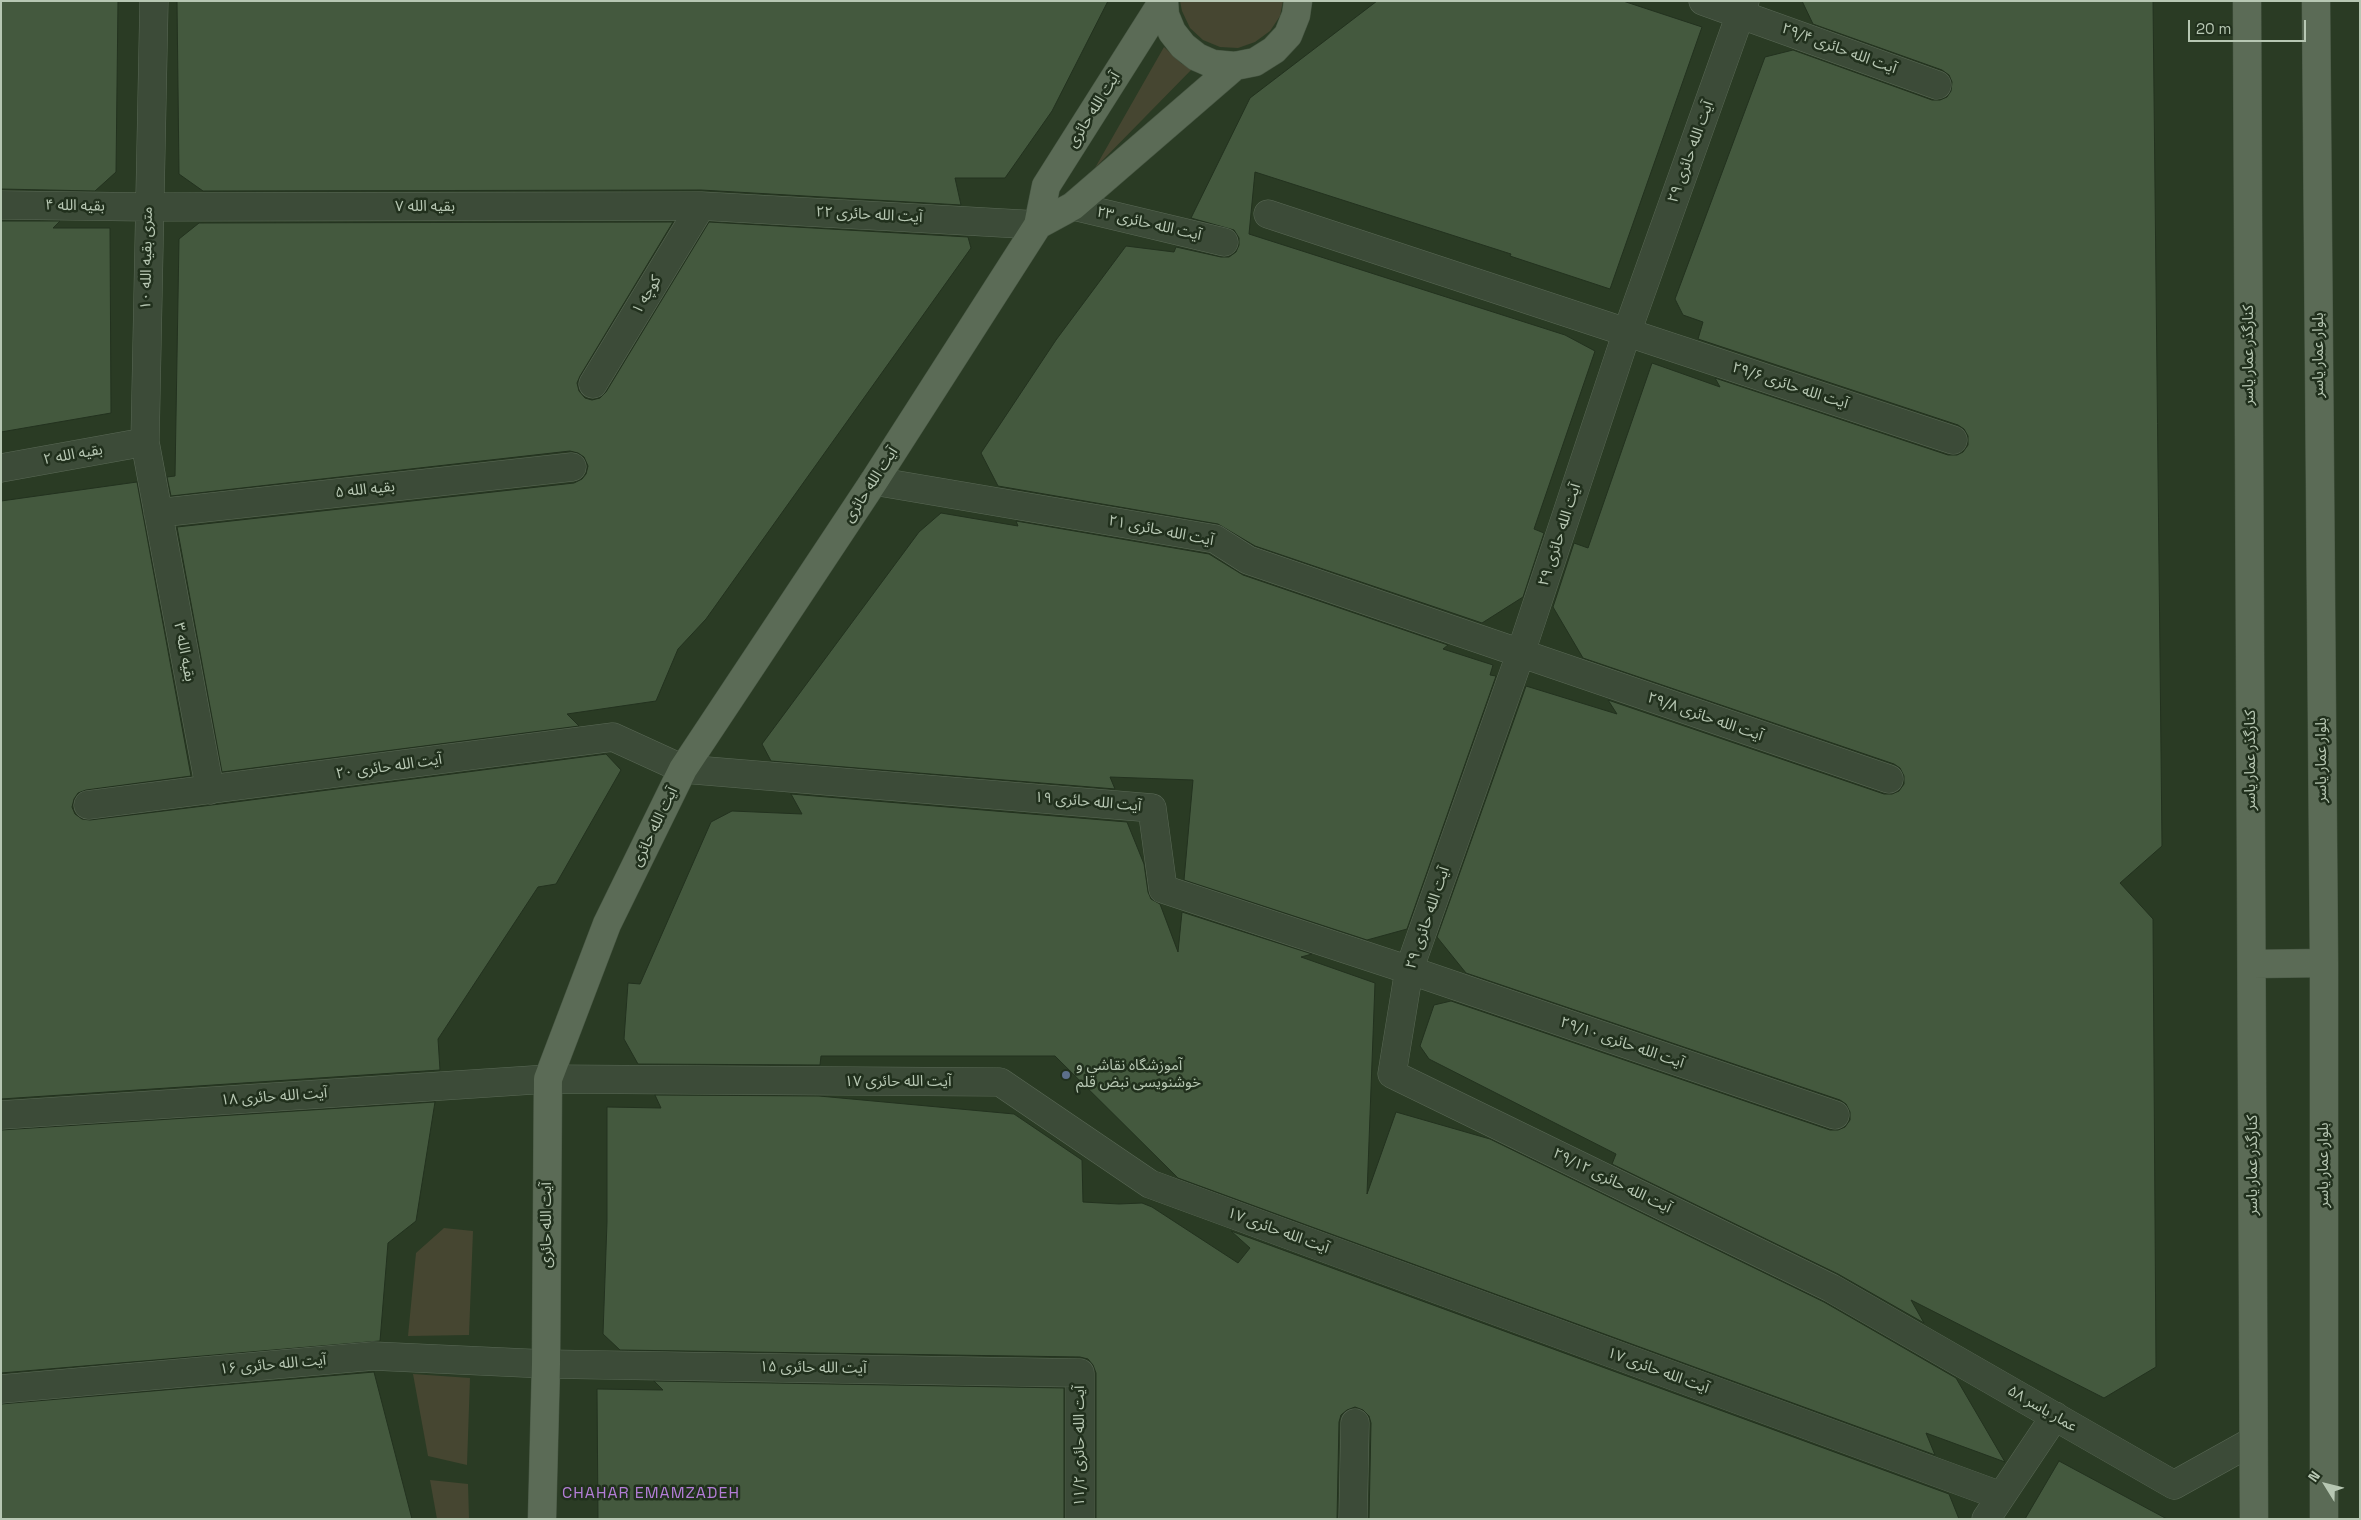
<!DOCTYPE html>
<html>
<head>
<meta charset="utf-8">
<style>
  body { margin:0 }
  #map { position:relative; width:2361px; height:1520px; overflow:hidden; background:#2a3b24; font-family:"Space Grotesk",sans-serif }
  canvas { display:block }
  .frame { position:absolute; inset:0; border:2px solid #b7c7b3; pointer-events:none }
  .north { position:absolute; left:2301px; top:1460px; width:50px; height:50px; -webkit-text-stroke:4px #21301d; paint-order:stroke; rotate:306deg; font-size:14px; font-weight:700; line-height:20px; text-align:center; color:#b7c7b3 }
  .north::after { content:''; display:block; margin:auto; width:18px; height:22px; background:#b7c7b3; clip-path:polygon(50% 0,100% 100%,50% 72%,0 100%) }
  .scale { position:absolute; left:2188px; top:20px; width:118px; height:22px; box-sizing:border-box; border:2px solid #b7c7b3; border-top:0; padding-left:6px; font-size:15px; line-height:18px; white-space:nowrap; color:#b7c7b3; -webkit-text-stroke:4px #21301d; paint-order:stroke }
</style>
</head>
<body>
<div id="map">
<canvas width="2361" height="1520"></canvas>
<div class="frame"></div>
<div class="north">N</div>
<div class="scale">20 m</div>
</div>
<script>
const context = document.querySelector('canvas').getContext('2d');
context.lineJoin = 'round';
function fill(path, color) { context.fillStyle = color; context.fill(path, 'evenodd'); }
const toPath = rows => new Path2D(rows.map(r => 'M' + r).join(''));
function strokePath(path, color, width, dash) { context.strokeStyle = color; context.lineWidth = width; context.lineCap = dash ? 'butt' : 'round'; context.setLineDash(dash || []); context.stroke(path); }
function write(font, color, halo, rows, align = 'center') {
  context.font = font + ' "Space Grotesk","Noto Sans Arabic",sans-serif'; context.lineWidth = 5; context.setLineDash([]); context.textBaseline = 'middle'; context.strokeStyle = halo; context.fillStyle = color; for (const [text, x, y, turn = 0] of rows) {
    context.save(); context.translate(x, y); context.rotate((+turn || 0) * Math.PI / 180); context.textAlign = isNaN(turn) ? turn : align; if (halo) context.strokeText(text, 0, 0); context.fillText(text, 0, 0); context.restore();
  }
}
fill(toPath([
  [1180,1,1283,1,1280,16,1270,31,1255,42,1238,48,1220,47,1203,40,1190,28,1182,11],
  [1164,47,1182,64,1194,67,1095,168],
  [444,1228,473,1231,469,1335,408,1336,416,1253],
  [413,1374,470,1378,467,1465,428,1456],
  [430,1480,468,1484,469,1519,437,1519]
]), '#464631');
const building = toPath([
  [1,1,118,1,116,172,95,191,1,189,1,1],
  [177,1,1108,1,1052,111,1005,178,955,178,961,205,701,190,203,191,179,174,177,1],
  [1377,1,1623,1,1702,27,1610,289,1510,256,1511,254,1255,172,1249,234,1565,335,1595,351,1534,529,1544,533,1523,597,1482,623,1255,546,1218,524,998,486,981,453,1056,340,1126,246,1174,252,1176,247,1221,257,1229,257,1236,252,1239,245,1239,238,1234,230,1191,218,1250,98,1377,1],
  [1802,1,2153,1,2162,846,2120,883,2153,919,2156,1367,2104,1398,1911,1300,1924,1323,1838,1274,1612,1164,1616,1154,1429,1059,1420,1046,1434,1005,1451,1001,1830,1130,1838,1130,1845,1127,1850,1120,1850,1112,1846,1104,1840,1100,1466,973,1437,937,1526,686,1617,714,1608,700,1884,794,1892,794,1899,791,1904,784,1904,776,1900,768,1894,764,1583,658,1553,607,1574,543,1588,548,1652,363,1720,387,1715,378,1948,455,1957,455,1963,452,1968,445,1968,436,1964,429,1958,425,1698,339,1703,322,1683,315,1675,299,1765,57,1793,50,1932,100,1940,100,1947,97,1951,91,1952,82,1949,75,1942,70,1813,24,1802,1],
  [1,221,60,221,53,228,110,228,111,413,1,432,1,221],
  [673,222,580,376,577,383,579,391,585,398,592,400,600,398,606,392,709,222,968,237,971,248,706,619,678,649,656,701,567,714,579,726,222,772,177,527,574,483,582,479,586,474,588,466,584,457,578,453,570,451,171,496,167,477,175,476,179,239,199,223,673,222],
  [137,482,191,776,86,790,78,793,74,799,72,807,75,814,82,819,90,820,212,805,606,754,621,770,556,884,538,887,438,1039,440,1070,1,1099,1,501,137,482],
  [941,513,1018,526,1016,521,1209,554,1243,575,1448,645,1443,649,1493,665,1490,675,1496,676,1407,929,1367,940,1184,880,1193,780,1110,777,1115,789,771,761,762,744,919,532,941,513],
  [791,794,1127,822,1144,864,1148,892,1151,899,1160,904,1178,952,1182,912,1312,954,1301,957,1375,983,1367,1194,1396,1112,1490,1139,1824,1302,1956,1378,2005,1462,1926,1433,1935,1455,1178,1178,1055,1056,821,1056,820,1065,638,1064,624,1039,628,983,640,984,711,822,732,811,802,814,791,794],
  [655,1095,819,1096,1014,1114,1082,1160,1083,1202,1119,1204,1142,1203,1152,1207,1238,1263,1250,1248,1231,1231,1949,1494,1959,1519,1369,1519,1371,1423,1369,1416,1363,1410,1355,1407,1347,1410,1341,1415,1339,1422,1337,1519,1096,1519,1096,1373,1093,1365,1088,1359,1080,1357,620,1350,603,1334,607,1222,607,1107,661,1108,655,1095],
  [435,1102,416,1221,388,1243,380,1341,1,1373,1,1130,435,1102],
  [374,1372,412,1519,1,1519,1,1404,374,1372],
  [654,1381,1064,1388,1064,1519,598,1519,597,1389,663,1390,654,1381],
  [2059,1461,2167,1519,2025,1519,2059,1461]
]);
fill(building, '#44593e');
strokePath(building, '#23321f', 1);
const minor = toPath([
  [154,1,145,442,210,790],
  [1703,1,1937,85],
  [1745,1,1627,332,1520,655,1409,970,1392,1074,1831,1288,2174,1485,2253,1441],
  [1,205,148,207,701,206,1038,225],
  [1073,206,1224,242],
  [1268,214,1953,440],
  [593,384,701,206],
  [1,468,145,442],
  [874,481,1215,539,1248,560,1889,779],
  [158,513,572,467],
  [88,805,613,737,683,769,1152,808,1163,889,1409,970,1835,1115],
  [1,1115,548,1079,1000,1082,1150,1184,2001,1496],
  [1,1389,373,1356,546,1364,1080,1373,1080,1519],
  [1353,1519,1355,1423],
  [1986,1519,2055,1416]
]);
const major = toPath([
  [1164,1,1165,15,1172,32,1183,46,1197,57,1213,64,1235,66,1255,62,1274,50,1288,35,1296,15,1298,1],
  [2247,1,2254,1519],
  [2316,1,2324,963,2324,1519],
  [1038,225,1073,206,1235,66],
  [2253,964,2324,963],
  [542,1519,546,1364,548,1079,607,924,683,769,874,481,1038,225,1046,186,1163,1]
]);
strokePath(minor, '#5a6956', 29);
strokePath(major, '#485744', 29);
strokePath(minor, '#3c4b38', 28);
strokePath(major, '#5b6b56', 28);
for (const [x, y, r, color] of [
  [1066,1075,5,"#5c6f8a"]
]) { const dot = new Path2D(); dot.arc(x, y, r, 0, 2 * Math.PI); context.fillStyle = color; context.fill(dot); strokePath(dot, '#21301d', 2); }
write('15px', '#b7c7b3', '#21301d', [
  ["آیت الله حائری ۲۹/۴",1839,49,20],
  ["آیت الله حائری",1094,110,-58],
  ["آیت الله حائری ۲۹",1691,152,-70],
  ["بقیه الله ۴",75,206,1],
  ["بقیه الله ۷",425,207],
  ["آیت الله حائری ۲۲",869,215,3],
  ["آیت الله حائری ۲۳",1149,224,13],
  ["۱۰ متری بقیه الله",147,258,-89],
  ["کوچه ۱",647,295,-59],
  ["کنارگذر عمار یاسر",2249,355,-90],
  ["بلوار عمار یاسر",2319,355,-90],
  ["آیت الله حائری ۲۹/۶",1790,386,18],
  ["بقیه الله ۲",73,455,-10],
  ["آیت الله حائری",871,485,-57],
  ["بقیه الله ۵",365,490,-6],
  ["آیت الله حائری ۲۱",1161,531,11],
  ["آیت الله حائری ۲۹",1560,535,-72],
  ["بقیه الله ۳",184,652,79],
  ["آیت الله حائری ۲۹/۸",1705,717,19],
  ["کنارگذر عمار یاسر",2251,760,-90],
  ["بلوار عمار یاسر",2322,760,-90],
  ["آیت الله حائری ۲۰",389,767,-8],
  ["آیت الله حائری ۱۹",1088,802,5],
  ["آیت الله حائری",655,827,-64],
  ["آیت الله حائری ۲۹",1428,918,-71],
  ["آیت الله حائری ۲۹/۱۰",1622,1043,19],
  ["آیت الله حائری ۱۷",898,1082],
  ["آیت الله حائری ۱۸",274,1097,-4],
  ["کنارگذر عمار یاسر",2253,1165,-90],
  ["بلوار عمار یاسر",2324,1165,-90],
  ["آیت الله حائری ۲۹/۱۲",1612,1181,26],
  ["آیت الله حائری",547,1225,-90],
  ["آیت الله حائری ۱۷",1278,1231,20],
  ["آیت الله حائری ۱۶",273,1365,-5],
  ["آیت الله حائری ۱۵",813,1368,1],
  ["آیت الله حائری ۱۷",1658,1371,20],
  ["عمار یاسر ۵۸",2042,1409,30],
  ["آیت الله حائری ۱۱/۲",1080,1446,-90]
]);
write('15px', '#b7c7b3', '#21301d', [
  ["آموزشگاه نقاشی و",1076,1066],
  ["خوشنویسی نبض قلم",1076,1083]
], 'left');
context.letterSpacing = '1px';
write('16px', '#b37dd6', '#21301d', [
  ["CHAHAR EMAMZADEH",651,1494]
]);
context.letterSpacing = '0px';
</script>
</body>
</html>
